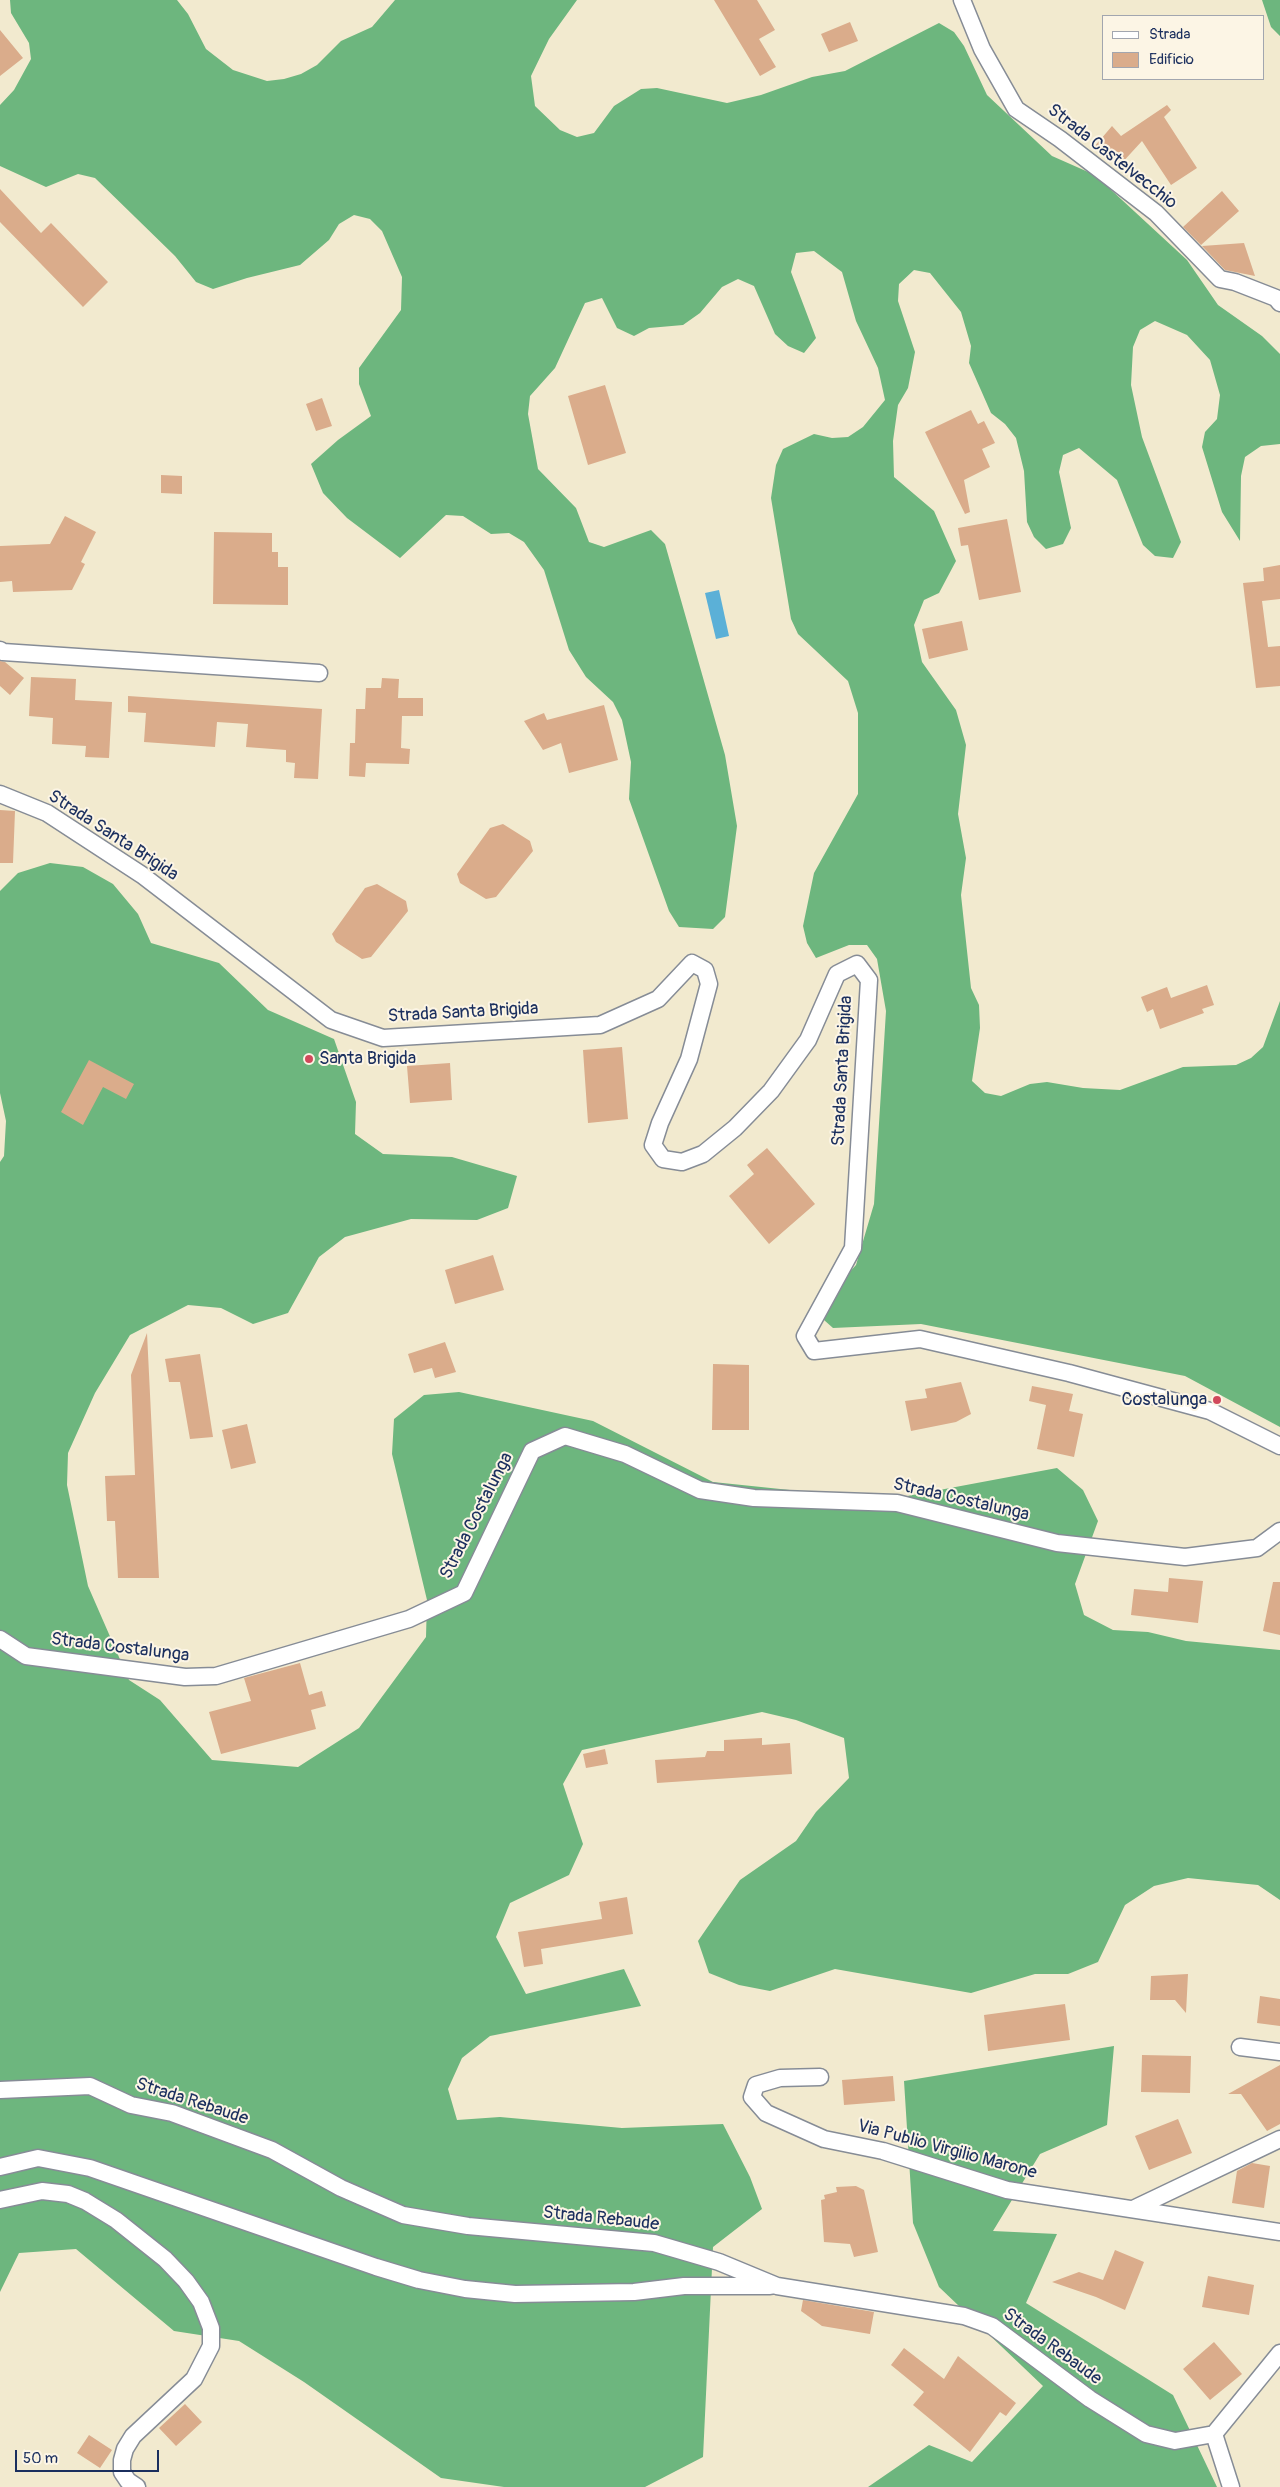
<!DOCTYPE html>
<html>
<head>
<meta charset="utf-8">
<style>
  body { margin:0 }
  #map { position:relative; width:1280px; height:2487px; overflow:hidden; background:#f2eacf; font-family:Pangolin,sans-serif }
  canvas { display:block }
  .legend { position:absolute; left:1102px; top:15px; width:162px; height:65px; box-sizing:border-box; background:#fcf5e5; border:1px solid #a2a6af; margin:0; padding:6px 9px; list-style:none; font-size:15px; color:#1b2f5e }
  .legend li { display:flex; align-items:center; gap:10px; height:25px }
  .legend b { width:25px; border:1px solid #a2a6af }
  .scale { position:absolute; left:15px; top:2450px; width:144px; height:22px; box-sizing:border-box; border:2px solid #1b2f5e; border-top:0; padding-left:6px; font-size:15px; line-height:18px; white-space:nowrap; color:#1b2f5e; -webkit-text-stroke:4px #fcf5e5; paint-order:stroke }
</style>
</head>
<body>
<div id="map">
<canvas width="1280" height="2487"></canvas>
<ul class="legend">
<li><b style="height:6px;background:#fff"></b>Strada</li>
<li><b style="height:14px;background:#daac8b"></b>Edificio</li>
</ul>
<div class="scale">50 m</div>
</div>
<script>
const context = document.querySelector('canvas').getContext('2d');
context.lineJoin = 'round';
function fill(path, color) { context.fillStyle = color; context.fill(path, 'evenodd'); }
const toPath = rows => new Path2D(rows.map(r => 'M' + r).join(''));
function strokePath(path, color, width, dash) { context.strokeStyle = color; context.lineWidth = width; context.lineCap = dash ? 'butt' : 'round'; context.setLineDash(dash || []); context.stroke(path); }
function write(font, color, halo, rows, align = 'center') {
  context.font = font + ' Pangolin,sans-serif'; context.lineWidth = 4; context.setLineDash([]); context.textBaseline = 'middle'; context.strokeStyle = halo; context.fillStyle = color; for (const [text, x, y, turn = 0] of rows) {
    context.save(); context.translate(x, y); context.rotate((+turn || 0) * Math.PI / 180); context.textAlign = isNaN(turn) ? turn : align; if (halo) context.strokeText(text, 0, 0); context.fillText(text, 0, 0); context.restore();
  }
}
fill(toPath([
  [10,0,177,0,188,14,206,49,233,70,267,81,284,79,301,74,317,65,341,41,372,27,395,0,577,0,549,39,531,76,535,106,560,130,577,137,594,133,614,106,641,89,657,88,727,103,761,95,812,77,845,71,939,23,954,32,964,46,987,95,1052,156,1095,175,1187,260,1218,305,1262,336,1280,354,1280,444,1261,446,1245,457,1241,476,1240,541,1222,512,1202,447,1205,432,1217,419,1220,395,1210,360,1187,335,1155,321,1140,330,1133,347,1131,385,1142,437,1181,542,1173,558,1155,556,1143,545,1117,480,1079,448,1063,455,1059,472,1071,528,1063,544,1046,549,1034,537,1027,522,1024,471,1016,438,1005,424,991,413,969,363,971,346,961,312,930,273,914,270,899,284,898,301,915,352,908,388,898,405,893,441,894,477,934,511,956,561,939,593,924,600,914,625,922,662,956,710,966,745,958,814,966,858,961,895,971,988,979,1005,980,1028,972,1081,985,1093,1001,1096,1030,1084,1047,1082,1083,1088,1120,1090,1183,1067,1236,1065,1251,1058,1263,1047,1280,1001,1280,1427,1185,1376,921,1324,833,1328,824,1320,845,1277,856,1265,874,1204,886,1011,877,959,867,945,849,945,816,958,807,943,803,926,814,873,858,794,858,713,848,681,798,634,791,619,771,498,776,465,783,449,814,434,832,438,848,437,863,427,885,400,878,368,856,321,842,272,814,251,796,253,791,272,816,338,804,353,788,346,775,334,754,286,738,279,722,287,700,313,683,325,649,328,634,336,617,328,602,298,585,303,555,368,530,396,528,414,538,469,576,508,589,542,604,547,651,530,665,544,725,755,737,826,725,917,713,929,679,927,669,911,629,799,631,762,622,720,613,702,586,677,569,650,544,570,524,542,509,533,491,534,463,516,446,515,400,558,347,518,323,493,311,464,338,440,371,416,359,384,359,368,401,310,402,277,382,231,370,219,354,215,339,224,329,240,300,265,247,278,213,289,196,282,175,256,95,178,78,174,46,187,0,166,0,105,14,90,31,59,29,43,11,13],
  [1262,0,1280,0,1280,36,1271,27],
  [50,863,83,867,113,884,138,914,151,943,219,963,268,1010,334,1039,356,1102,355,1134,383,1154,452,1157,517,1176,508,1208,477,1220,411,1219,345,1237,319,1257,288,1313,253,1324,221,1308,188,1305,130,1335,95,1393,68,1453,67,1485,88,1586,129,1680,160,1700,212,1760,298,1767,359,1728,426,1637,427,1600,392,1454,394,1419,424,1395,459,1392,593,1421,713,1482,886,1500,1057,1468,1083,1490,1098,1521,1075,1584,1084,1615,1113,1630,1148,1632,1186,1641,1280,1650,1280,1900,1258,1885,1188,1878,1154,1886,1125,1905,1098,1962,1068,1974,1035,1974,971,1993,835,1969,770,1991,739,1985,709,1973,698,1941,740,1880,796,1841,816,1812,849,1778,844,1738,796,1720,762,1712,582,1750,563,1784,583,1844,569,1875,510,1903,496,1937,526,1994,624,1969,641,2006,490,2036,462,2058,448,2089,457,2120,500,2117,622,2128,723,2124,750,2177,762,2209,713,2247,703,2457,645,2487,504,2487,441,2478,304,2382,239,2341,174,2331,76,2249,19,2253,0,2292,0,1162,4,1156,6,1121,0,1093,0,891,18,873],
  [1114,2046,1107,2125,1040,2154,993,2231,1057,2234,1026,2303,1173,2395,1217,2487,868,2487,929,2445,972,2462,1043,2386,939,2287,913,2223,904,2081]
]), '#6db67e');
fill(toPath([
  [719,590,729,636,716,639,705,593]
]), '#5bb0d7');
fill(toPath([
  [714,0,757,0,775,30,759,39,776,67,760,76],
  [850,22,858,41,829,52,821,34],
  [0,30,23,58,0,76],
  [1167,105,1171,110,1164,117,1197,168,1171,185,1142,141,1120,165,1095,146,1112,126,1121,136],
  [0,189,41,233,51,223,108,282,83,307,0,222],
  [1222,191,1239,211,1201,245,1183,227],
  [1244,243,1255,276,1225,270,1202,246],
  [605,385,626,453,588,465,568,396],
  [322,398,332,426,316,431,306,404],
  [971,410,978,424,984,421,995,443,982,449,990,467,964,480,970,512,965,514,925,432],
  [161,475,182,476,182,494,161,493],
  [65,516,96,532,81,562,85,564,72,590,13,592,12,581,0,582,0,546,50,544],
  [1007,519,1021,592,979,600,968,545,961,546,958,528],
  [214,532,272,533,272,552,278,552,278,567,288,567,288,605,213,604],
  [1280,565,1280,599,1262,601,1268,647,1280,646,1280,686,1256,688,1243,583,1264,581,1263,568],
  [962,621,968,650,929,659,922,629],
  [0,661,5,662,24,678,10,695,0,686],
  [31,677,76,679,75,700,112,702,109,758,85,757,86,746,52,744,53,718,29,716],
  [382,678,399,679,398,698,423,698,423,716,402,716,401,748,410,749,409,764,366,763,365,777,349,776,350,743,355,743,356,709,365,709,366,688,381,688],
  [128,696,322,709,318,779,294,778,295,763,286,762,286,750,246,747,248,724,217,722,215,747,144,742,146,713,128,712],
  [604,705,618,760,569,773,561,743,543,750,524,721,544,713,547,720],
  [0,810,15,811,13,863,0,863],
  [503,824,530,841,533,851,496,897,486,899,460,883,457,874,490,828],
  [377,884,406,901,408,911,371,957,362,959,336,942,332,934,365,888],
  [1207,985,1214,1005,1202,1009,1204,1013,1160,1029,1153,1009,1147,1012,1141,997,1167,987,1171,998],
  [622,1047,628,1119,588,1123,583,1050],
  [89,1060,134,1084,126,1099,103,1087,83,1125,61,1112],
  [450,1063,452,1100,410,1103,407,1066],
  [767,1148,815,1204,769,1244,729,1196,754,1174,747,1165],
  [493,1255,504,1290,455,1304,445,1270],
  [147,1333,159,1578,118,1578,115,1521,107,1521,105,1476,135,1475,131,1375],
  [445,1342,456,1372,435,1378,432,1368,414,1373,408,1354],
  [200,1354,213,1437,190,1439,180,1382,169,1382,165,1359],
  [713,1364,749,1365,749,1430,712,1430],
  [961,1382,971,1414,956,1422,911,1431,905,1401,927,1398,925,1389],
  [1032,1386,1073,1394,1069,1411,1083,1414,1074,1457,1037,1449,1046,1405,1029,1401],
  [247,1424,256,1463,231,1469,222,1430],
  [1169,1578,1203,1581,1198,1623,1131,1615,1134,1589,1168,1592],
  [1273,1582,1280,1582,1280,1635,1263,1631],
  [300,1663,309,1695,322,1691,326,1706,311,1710,316,1729,221,1754,209,1712,251,1701,244,1678],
  [762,1738,762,1745,790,1743,792,1774,657,1783,655,1760,705,1757,707,1751,724,1751,724,1740],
  [605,1749,608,1764,586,1768,583,1754],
  [627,1897,633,1934,541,1949,543,1964,524,1967,518,1932,602,1919,599,1902],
  [1188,1974,1186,2013,1175,2000,1150,2000,1151,1976],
  [1260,1996,1280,1999,1280,2026,1257,2023],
  [1065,2004,1070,2040,988,2051,984,2015],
  [1142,2055,1191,2056,1190,2093,1141,2092],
  [1280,2065,1280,2124,1267,2131,1241,2094,1243,2094,1228,2094],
  [893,2076,895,2101,844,2105,842,2080],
  [1178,2119,1192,2153,1149,2170,1135,2136],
  [1252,2163,1270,2166,1264,2208,1232,2203,1237,2171],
  [856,2186,864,2190,878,2252,854,2257,850,2244,824,2242,821,2200,825,2199,824,2195,837,2192,836,2187],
  [1115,2250,1144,2262,1125,2310,1096,2297,1052,2282,1079,2272,1103,2280],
  [1208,2276,1254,2285,1249,2315,1202,2307],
  [803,2300,874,2312,870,2334,822,2326,801,2311],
  [1214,2342,1242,2374,1210,2400,1183,2369],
  [904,2348,944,2379,958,2356,1016,2403,1006,2416,1000,2412,970,2452,913,2405,924,2392,891,2365],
  [185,2404,202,2422,176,2446,159,2428],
  [89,2435,112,2450,100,2468,77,2453]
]), '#daac8b');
const minor = toPath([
  [962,0,982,49,1016,109,1060,139,1156,213,1220,279,1235,282,1276,298,1280,303],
  [0,650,3,652,319,673],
  [0,794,47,813,142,875,331,1020,383,1038,600,1025,658,999,692,963,705,970,709,984,689,1059,660,1123,653,1145,663,1159,682,1162,703,1154,735,1128,771,1091,808,1040,837,974,857,964,869,980,853,1248,805,1336,814,1351,920,1339,1069,1373,1210,1411,1280,1446],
  [0,1639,26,1656,185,1677,216,1676,409,1619,464,1593,532,1451,565,1436,625,1454,700,1490,754,1498,897,1503,1057,1543,1185,1557,1257,1548,1280,1531],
  [1240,2047,1280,2052],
  [820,2077,780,2078,756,2085,752,2097,766,2113,824,2139,883,2151,1007,2190,1280,2232],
  [0,2090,90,2086,131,2105,172,2113,272,2150,341,2188,403,2215,468,2226,654,2243,719,2262,777,2286,964,2316,992,2326,1090,2399,1146,2434,1175,2441,1214,2434,1231,2487],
  [0,2167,38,2158,90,2168,376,2267,419,2280,465,2289,515,2294,634,2292,684,2286,770,2286],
  [0,2200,42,2191,68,2194,85,2201,116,2220,165,2259,186,2281,201,2302,211,2328,211,2346,194,2379,133,2436,125,2449,122,2460,122,2472,128,2481,137,2487],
  [1133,2209,1280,2139],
  [1214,2434,1280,2353]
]);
strokePath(minor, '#868c96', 19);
strokePath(minor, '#fff', 16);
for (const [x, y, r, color] of [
  [309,1059,5,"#d1495b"],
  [1217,1400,5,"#d1495b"]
]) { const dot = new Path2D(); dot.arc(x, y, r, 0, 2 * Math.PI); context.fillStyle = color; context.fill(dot); strokePath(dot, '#fcf5e5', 2); }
write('18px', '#1b2f5e', '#fcf5e5', [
  ["Strada Castelvecchio",1112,157,38],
  ["Strada Santa Brigida",113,836,33],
  ["Strada Santa Brigida",463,1013,-3],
  ["Strada Santa Brigida",843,1071,-87],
  ["Strada Costalunga",961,1500,13],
  ["Strada Costalunga",477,1516,-63],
  ["Strada Costalunga",120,1648,7],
  ["Strada Rebaude",192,2102,18],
  ["Via Publio Virgilio Marone",947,2150,15],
  ["Strada Rebaude",601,2219,6],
  ["Strada Rebaude",1052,2347,36]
]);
write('18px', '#1b2f5e', '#fcf5e5', [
  ["Santa Brigida",319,1059],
  ["Costalunga",1207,1400,"right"]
], 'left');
</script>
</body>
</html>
